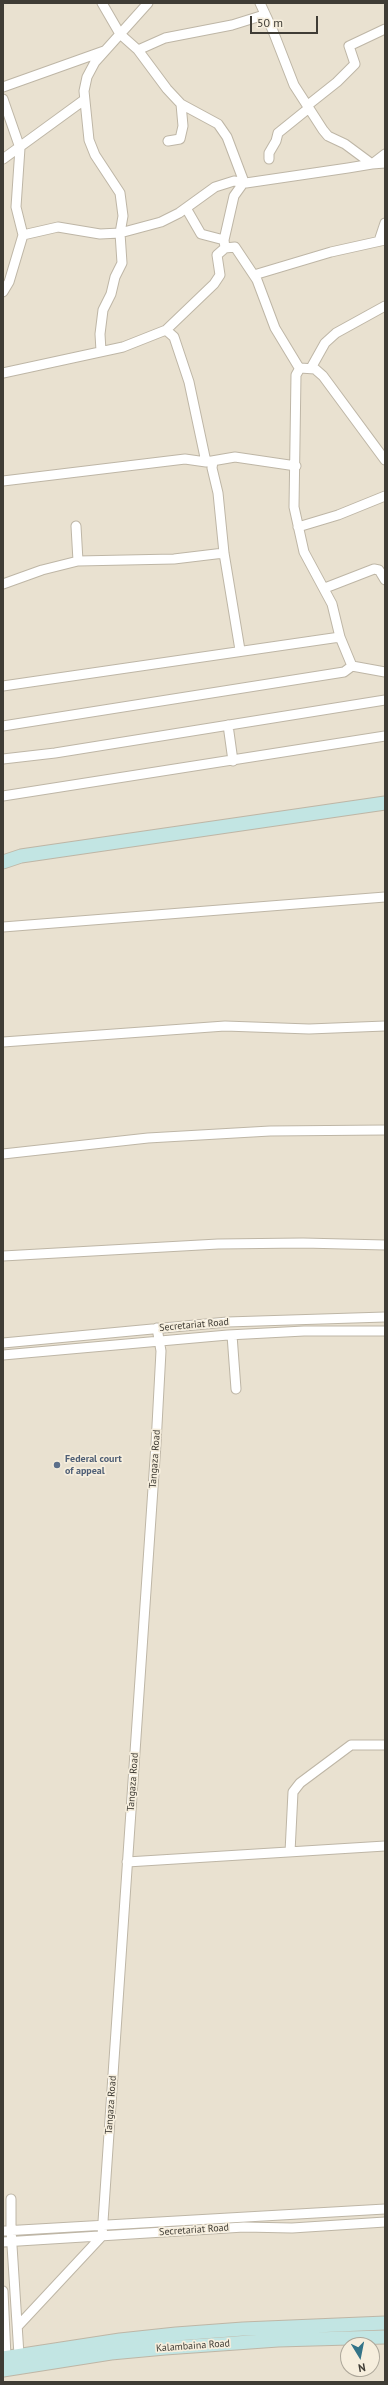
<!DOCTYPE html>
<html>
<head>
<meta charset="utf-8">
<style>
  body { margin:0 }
  #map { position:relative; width:388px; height:2385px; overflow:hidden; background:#e9e1d0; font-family:"PT Sans",sans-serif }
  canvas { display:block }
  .frame { position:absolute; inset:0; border:4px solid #3f3c35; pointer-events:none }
  .north { position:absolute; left:340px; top:2337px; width:40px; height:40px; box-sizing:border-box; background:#f6eedd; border:1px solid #ada79a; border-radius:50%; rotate:170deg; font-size:11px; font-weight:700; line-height:16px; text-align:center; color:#3f3c35 }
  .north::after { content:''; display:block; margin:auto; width:14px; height:18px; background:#347488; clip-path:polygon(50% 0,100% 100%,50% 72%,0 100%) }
  .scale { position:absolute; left:250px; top:16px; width:68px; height:18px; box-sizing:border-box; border:2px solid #3f3c35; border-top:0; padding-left:5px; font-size:12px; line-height:14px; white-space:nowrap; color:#3f3c35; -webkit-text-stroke:3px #f6eedd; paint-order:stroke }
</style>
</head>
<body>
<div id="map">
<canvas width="388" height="2385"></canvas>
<div class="frame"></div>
<div class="north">N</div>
<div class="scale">50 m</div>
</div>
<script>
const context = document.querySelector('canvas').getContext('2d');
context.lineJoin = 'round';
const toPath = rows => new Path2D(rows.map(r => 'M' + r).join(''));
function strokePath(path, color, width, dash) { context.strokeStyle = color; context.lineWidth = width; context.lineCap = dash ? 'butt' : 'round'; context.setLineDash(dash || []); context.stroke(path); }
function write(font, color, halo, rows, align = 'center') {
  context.font = font + ' "PT Sans",sans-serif'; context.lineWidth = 3.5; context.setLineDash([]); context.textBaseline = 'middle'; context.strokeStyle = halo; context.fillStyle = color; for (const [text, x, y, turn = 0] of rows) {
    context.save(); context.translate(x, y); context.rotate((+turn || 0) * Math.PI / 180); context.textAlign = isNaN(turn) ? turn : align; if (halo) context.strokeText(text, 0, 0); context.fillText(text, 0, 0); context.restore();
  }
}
const street = toPath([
  [102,3,120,34,138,50,167,89,181,104,218,124,227,137,244,182,234,196,224,240],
  [260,3,273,31,294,85,323,130,328,136,345,144,372,164,385,163],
  [138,50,165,38,232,25,264,15],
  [3,87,104,51],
  [3,99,20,148,16,207,23,235,9,282,3,292],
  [308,105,337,82,355,64,349,46,385,29],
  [168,141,180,139,183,126,181,104],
  [3,159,84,100],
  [269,159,269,153,276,141,278,133,309,108],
  [186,208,201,234,224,240,225,248,235,247,257,280,275,328,298,366,300,368,315,369,323,376,385,460],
  [23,235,58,227,100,234,120,233,161,222,179,213,215,187,234,181,246,183,348,168,372,164,385,154],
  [379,241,385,223],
  [254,275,331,252,385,240],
  [166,330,174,337,189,382,206,462],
  [101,351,100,334,103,310,111,294,115,277,122,263,120,233,123,216,120,193,95,155,89,140,84,91,87,77,95,62,148,3],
  [300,368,296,375,294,507,304,552,332,604,340,637,352,666,385,672],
  [311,368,325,343,336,333,385,306],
  [3,373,123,347,166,330,214,284,220,275,217,255,225,248],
  [213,461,212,468,218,493,224,553,240,650],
  [3,481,185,459,206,462,235,457,296,466],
  [76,526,78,561],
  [298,527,338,515,385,496],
  [3,584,42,570,78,561,174,559,224,553],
  [325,588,374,569,379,570,385,580],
  [3,686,340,637],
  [228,725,233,761],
  [3,726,344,672,352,666],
  [3,759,55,753,385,700],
  [3,796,385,736],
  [3,927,385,897],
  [3,1042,225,1026,309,1029,385,1026],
  [3,1154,148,1138,270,1131,385,1130],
  [3,1256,218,1244,303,1243,385,1245],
  [232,1335,236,1389],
  [3,1343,227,1322,385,1317],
  [3,1355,228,1335,304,1331,385,1331],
  [290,1852,293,1792,300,1783,351,1745,385,1745],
  [127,1862,385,1846],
  [11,2199,11,2230,19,2355],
  [3,2231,385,2209],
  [3,2242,244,2227,292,2228,385,2222],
  [3,2291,6,2357],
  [18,2326,102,2236,156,1444,161,1351,157,1328]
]);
const secondary = toPath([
  [3,862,21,856,385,803],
  [3,2358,120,2340,176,2334,243,2329,385,2323],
  [3,2370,111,2353,165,2348,278,2340,385,2337]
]);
strokePath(street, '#beb6a6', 11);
strokePath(secondary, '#beb6a6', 15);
strokePath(street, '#fff', 9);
strokePath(secondary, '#c2e5e3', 13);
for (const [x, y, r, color] of [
  [57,1465,4,"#5c6f8a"]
]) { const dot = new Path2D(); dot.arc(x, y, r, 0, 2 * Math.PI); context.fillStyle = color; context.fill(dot); strokePath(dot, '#f6eedd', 1.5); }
write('10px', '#3f3c35', '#f6eedd', [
  ["Secretariat Road",194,1325,-5],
  ["Tangaza Road",155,1459,-86],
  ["Tangaza Road",133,1782,-86],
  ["Tangaza Road",111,2105,-86],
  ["Secretariat Road",194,2230,-4],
  ["Kalambaina Road",193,2346,-4]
]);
write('bold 10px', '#4e5e75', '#f6eedd', [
  ["Federal court",65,1459],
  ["of appeal",65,1471]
], 'left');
</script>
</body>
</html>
